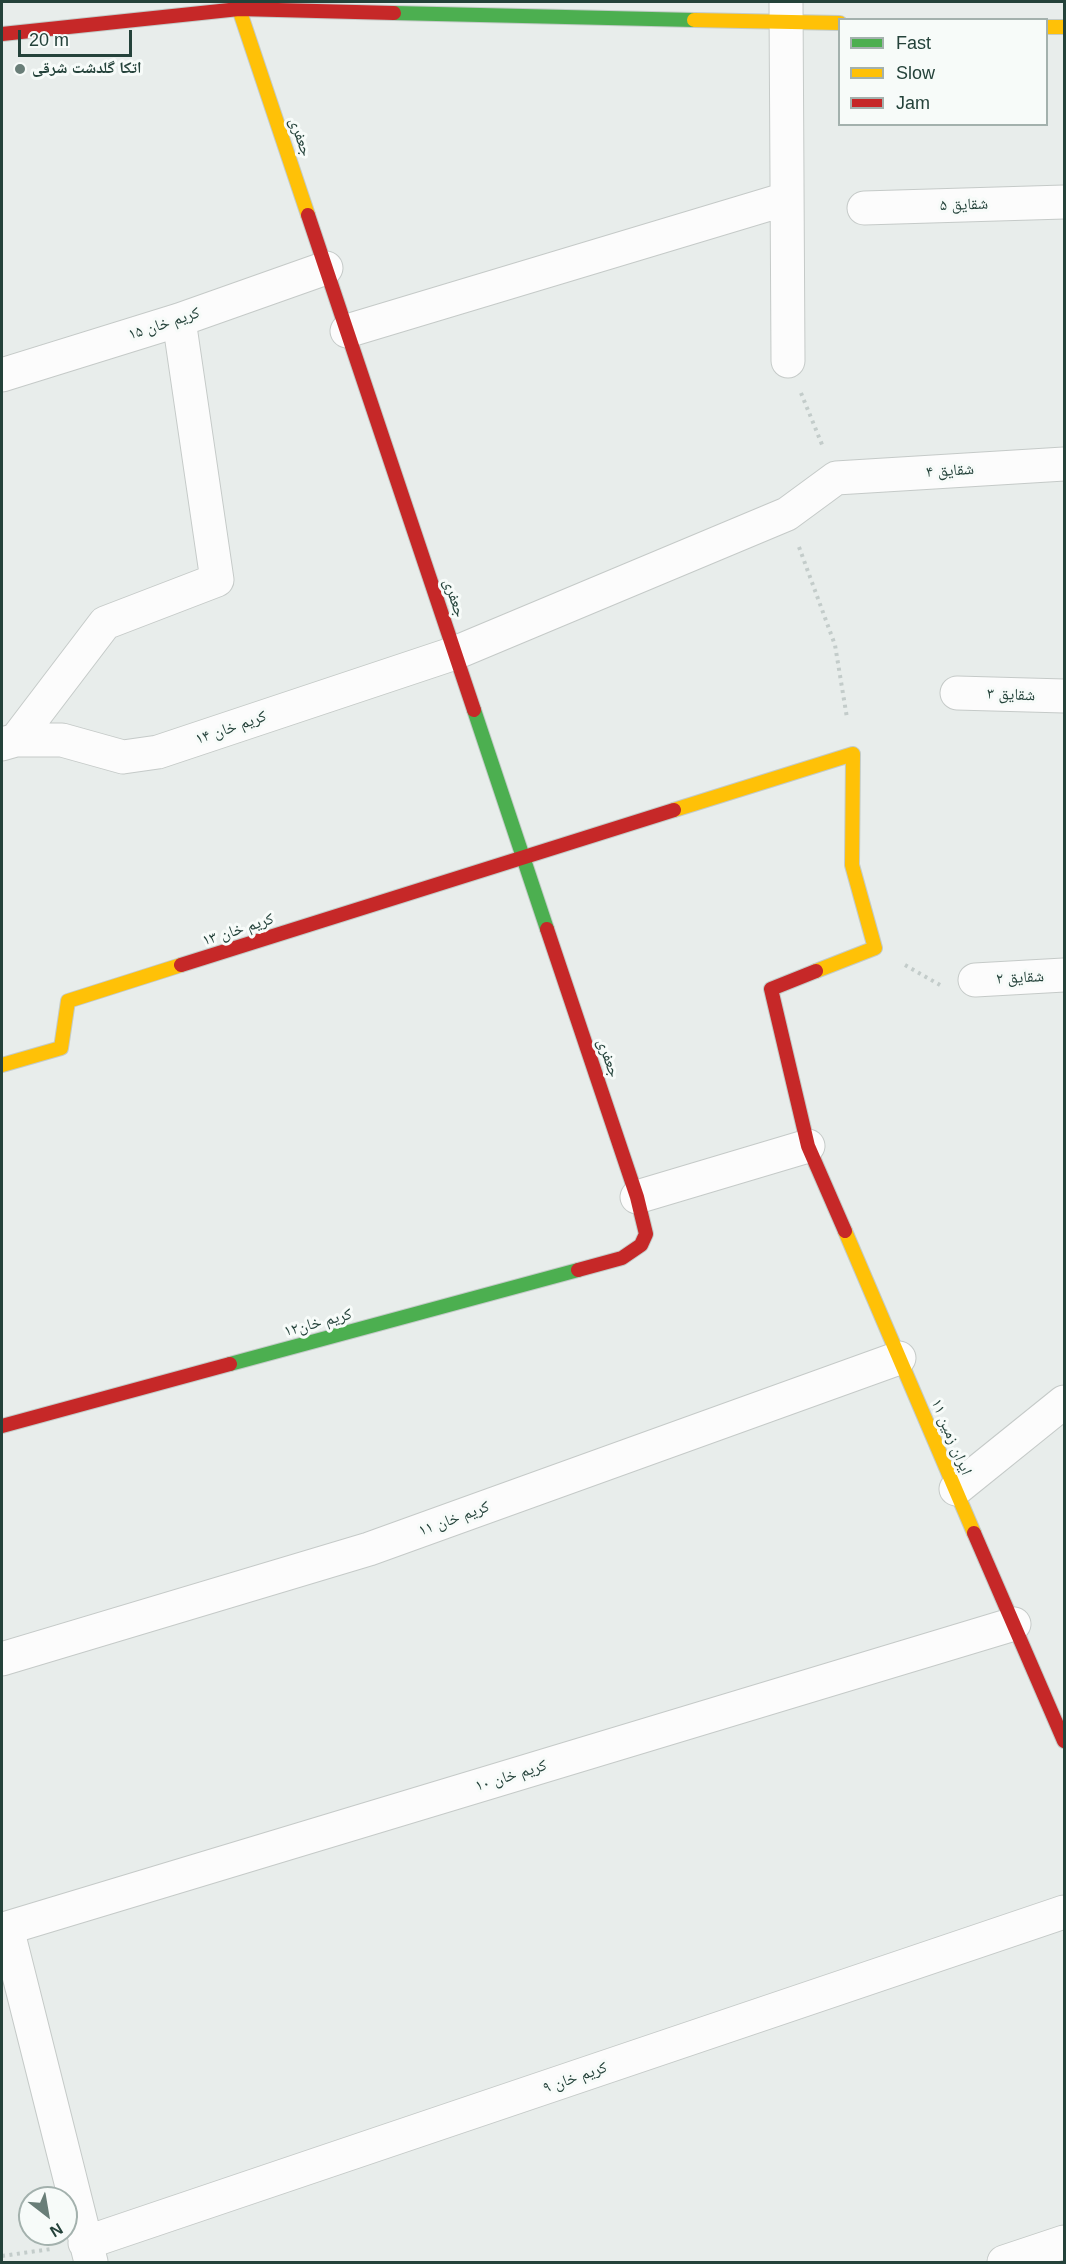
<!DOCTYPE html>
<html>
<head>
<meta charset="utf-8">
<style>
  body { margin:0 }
  #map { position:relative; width:1066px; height:2264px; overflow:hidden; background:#e8edeb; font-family:Helvetica,sans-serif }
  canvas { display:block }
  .frame { position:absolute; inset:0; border:3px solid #24423a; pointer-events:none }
  .legend { position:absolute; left:838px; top:18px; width:210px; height:108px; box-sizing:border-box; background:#f7fbf9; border:2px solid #a3b1ad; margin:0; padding:8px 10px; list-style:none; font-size:18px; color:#24423a }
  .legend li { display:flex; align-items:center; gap:12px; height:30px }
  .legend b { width:30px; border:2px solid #a3b1ad }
  .north { position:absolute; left:18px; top:2186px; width:60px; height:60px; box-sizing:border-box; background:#f7fbf9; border:2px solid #a3b1ad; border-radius:50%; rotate:149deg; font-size:16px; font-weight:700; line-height:24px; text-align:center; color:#24423a }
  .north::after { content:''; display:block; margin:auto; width:21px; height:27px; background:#697e78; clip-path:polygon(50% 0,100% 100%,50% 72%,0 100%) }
  .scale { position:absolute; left:18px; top:30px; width:114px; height:27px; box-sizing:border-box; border:3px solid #24423a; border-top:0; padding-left:8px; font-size:18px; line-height:21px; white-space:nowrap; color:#24423a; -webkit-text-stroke:4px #f7fbf9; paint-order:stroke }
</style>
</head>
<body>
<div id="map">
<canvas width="1066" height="2264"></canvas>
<div class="frame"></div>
<ul class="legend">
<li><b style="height:8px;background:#4caf50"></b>Fast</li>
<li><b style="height:8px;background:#ffc107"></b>Slow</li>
<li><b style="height:8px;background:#c62828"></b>Jam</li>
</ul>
<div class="north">N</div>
<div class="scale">20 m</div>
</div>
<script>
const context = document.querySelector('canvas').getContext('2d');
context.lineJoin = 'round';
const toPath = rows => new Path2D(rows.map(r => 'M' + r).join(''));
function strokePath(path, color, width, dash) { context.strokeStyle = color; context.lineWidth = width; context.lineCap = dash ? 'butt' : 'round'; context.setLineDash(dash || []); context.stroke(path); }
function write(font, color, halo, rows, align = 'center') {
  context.font = font + ' Helvetica,"Noto Naskh Arabic",sans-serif'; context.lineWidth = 6; context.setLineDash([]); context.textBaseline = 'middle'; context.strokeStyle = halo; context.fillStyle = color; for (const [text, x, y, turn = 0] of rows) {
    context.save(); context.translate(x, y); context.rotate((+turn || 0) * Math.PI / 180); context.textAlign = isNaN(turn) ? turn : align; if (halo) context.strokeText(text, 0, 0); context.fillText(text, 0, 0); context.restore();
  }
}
const street = toPath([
  [786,2,788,361],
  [864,208,1064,202],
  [347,331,786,199],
  [2,375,179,320,326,268],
  [957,693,1064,696],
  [16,740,105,623,217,580,179,320],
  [2,744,16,740,62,740,123,757,158,752,455,653,787,514,836,478,1064,464],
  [975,980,1064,975],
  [637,1197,808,1146],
  [956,1489,1064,1402],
  [2,1659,369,1549,899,1358],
  [85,2243,1064,1912],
  [91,2262,7,1928,1014,1624],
  [1004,2262,1064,2242]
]);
const fast = toPath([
  [394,13,694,20],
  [474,710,547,929],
  [230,1364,578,1270]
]);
const slow = toPath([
  [239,2,239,9,308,215],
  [694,20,840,23],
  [1046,27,1064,27],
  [674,810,853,754,852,865,875,948,816,971],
  [2,1065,61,1048,68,1001,181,965],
  [845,1231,974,1533]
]);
const jam = toPath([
  [2,34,239,9,394,13],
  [308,215,474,710],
  [547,929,637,1197,646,1234,641,1245,622,1258,578,1270],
  [181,965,674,810],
  [816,971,771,989,808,1146,845,1231],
  [2,1426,230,1364],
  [974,1533,1064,1741]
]);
strokePath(street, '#c5cac8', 35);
strokePath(fast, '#c3cbc8', 16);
strokePath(slow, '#c3cbc8', 16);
strokePath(jam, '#c3cbc8', 16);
strokePath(toPath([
  [801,393,823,447],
  [799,547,835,645,847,718],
  [905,965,940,985],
  [2,2256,51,2249]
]), '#c3ccca', 4, [3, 4.5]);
strokePath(street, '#fcfcfc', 33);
strokePath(fast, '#4caf50', 14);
strokePath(slow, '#ffc107', 14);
strokePath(jam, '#c62828', 14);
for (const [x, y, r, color] of [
  [20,69,6,"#697e78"]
]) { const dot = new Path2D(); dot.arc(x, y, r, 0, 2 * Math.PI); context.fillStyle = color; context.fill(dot); strokePath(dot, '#f7fbf9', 2); }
write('bold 16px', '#24423a', '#f7fbf9', [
  ["اتکا گلدشت شرقی",32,69]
], 'left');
write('16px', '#24423a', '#f7fbf9', [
  ["جعفری",300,137,71],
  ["شقایق ۵",964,205,-2],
  ["کریم خان ۱۵",164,324,-18],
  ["شقایق ۴",950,471,-4],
  ["جعفری",454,598,72],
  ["شقایق ۳",1011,695,2],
  ["کریم خان ۱۴",231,728,-19],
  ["کریم خان ۱۳",238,930,-18],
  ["شقایق ۲",1020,978,-3],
  ["جعفری",608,1058,71],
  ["کریم خان۱۲",318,1323,-15],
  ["ایران زمین ۱۱",951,1437,67],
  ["کریم خان ۱۱",454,1519,-20],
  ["کریم خان ۱۰",511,1776,-17],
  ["کریم خان ۹",575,2078,-19]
]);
</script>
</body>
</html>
